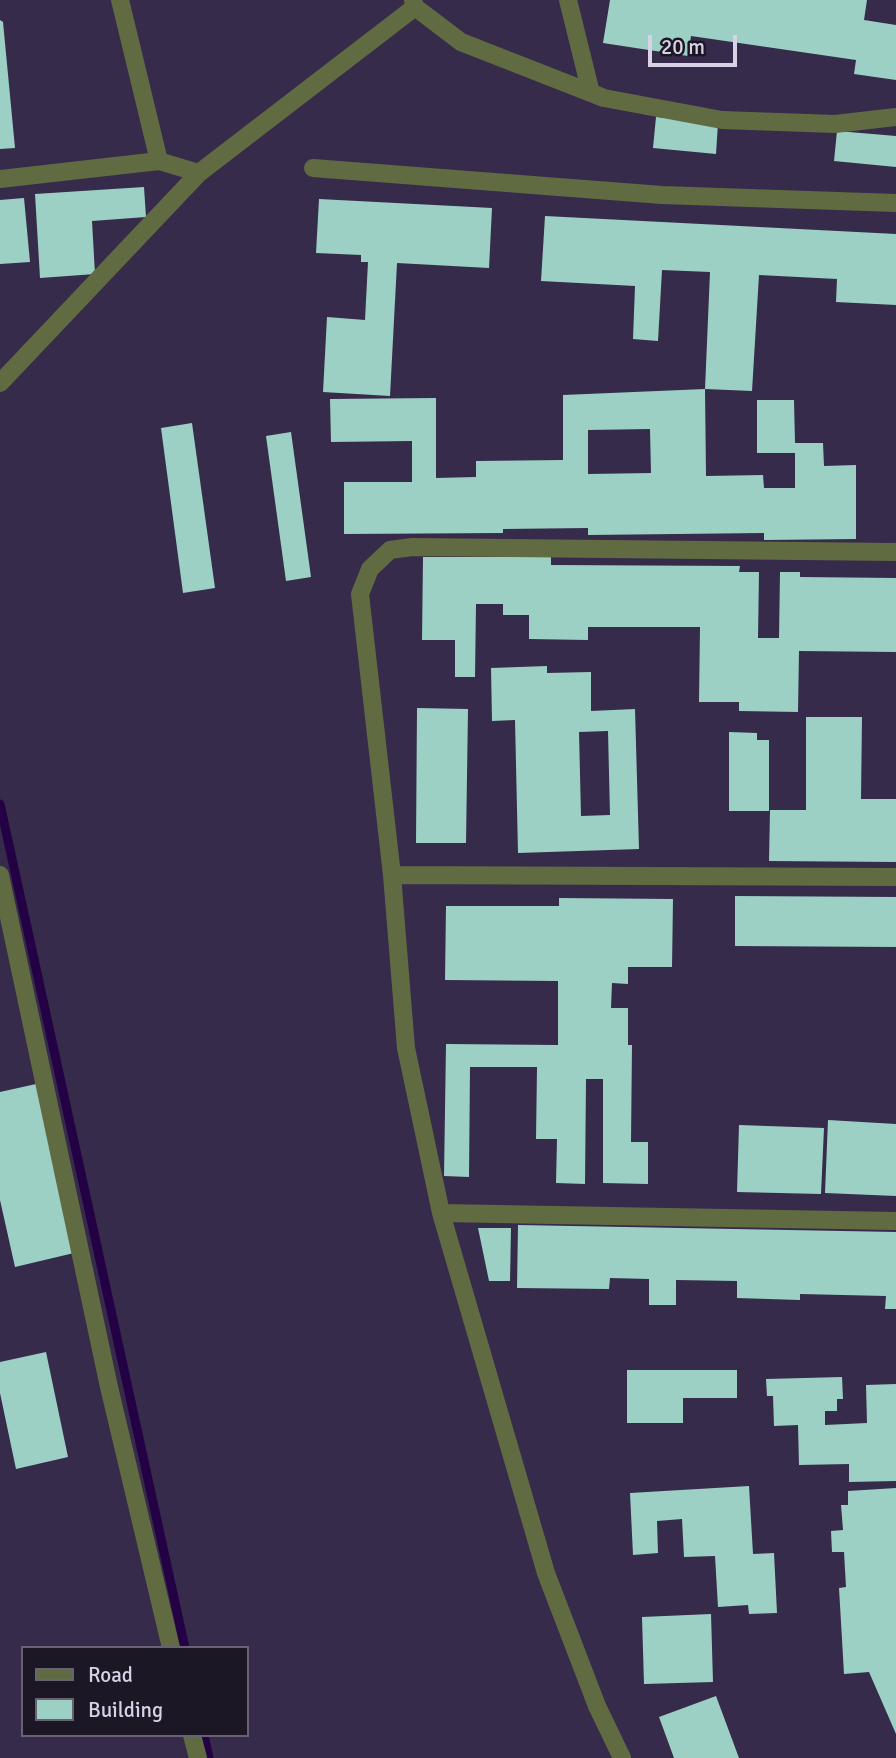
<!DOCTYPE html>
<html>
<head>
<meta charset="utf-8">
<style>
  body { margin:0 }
  #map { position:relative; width:896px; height:1758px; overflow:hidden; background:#372b4b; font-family:Signika,sans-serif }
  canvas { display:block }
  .legend { position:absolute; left:21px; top:1646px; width:228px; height:91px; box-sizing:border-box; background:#1c1725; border:2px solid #686273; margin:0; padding:9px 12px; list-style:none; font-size:21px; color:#d9d2e7 }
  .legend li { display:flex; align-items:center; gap:14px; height:35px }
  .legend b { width:35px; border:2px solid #686273 }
  .scale { position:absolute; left:648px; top:35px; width:89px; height:32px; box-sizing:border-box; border:4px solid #d9d2e7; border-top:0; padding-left:9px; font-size:21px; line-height:24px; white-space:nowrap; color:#d9d2e7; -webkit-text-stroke:5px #1c1725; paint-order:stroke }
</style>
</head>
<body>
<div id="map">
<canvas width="896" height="1758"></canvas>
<ul class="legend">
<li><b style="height:9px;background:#616b42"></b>Road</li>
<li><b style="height:19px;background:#9cd0c5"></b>Building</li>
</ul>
<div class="scale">20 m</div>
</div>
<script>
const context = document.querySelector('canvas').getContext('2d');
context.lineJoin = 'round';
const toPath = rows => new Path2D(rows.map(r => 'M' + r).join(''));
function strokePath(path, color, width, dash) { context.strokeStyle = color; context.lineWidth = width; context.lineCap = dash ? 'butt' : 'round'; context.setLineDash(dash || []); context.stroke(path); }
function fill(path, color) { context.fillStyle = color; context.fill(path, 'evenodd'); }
strokePath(toPath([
  [0,804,185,1648],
  [204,1735,209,1758]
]), '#230144', 9);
fill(toPath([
  [610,0,867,0,864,20,896,25,896,80,854,74,856,60,691,36,688,56,603,43],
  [0,20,3,22,15,148,0,149],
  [656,117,718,123,716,154,653,148],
  [837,131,896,136,896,167,834,161],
  [144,187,146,217,92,221,95,274,40,278,35,194],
  [24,198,30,262,0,264,0,200],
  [319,199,492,208,489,268,397,263,390,396,323,392,327,317,365,320,368,262,361,262,361,255,316,253],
  [545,216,896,234,896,305,836,302,837,279,759,275,752,391,705,389,706,476,763,475,764,488,795,488,795,453,757,453,757,400,794,400,795,443,823,443,824,466,856,465,856,539,764,540,764,533,588,535,588,528,503,529,503,533,344,534,344,482,412,482,412,441,331,442,330,399,436,398,436,478,476,477,476,461,563,460,563,395,705,389,710,272,662,270,658,341,633,339,635,286,541,281],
  [650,429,651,473,588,474,588,430],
  [192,423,215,588,183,593,161,428],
  [291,432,311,577,286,581,266,436],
  [423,557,551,557,551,565,740,566,739,572,759,572,758,638,779,638,780,572,800,572,800,577,896,578,896,652,799,651,798,712,739,711,739,702,699,702,700,627,588,627,588,640,529,639,529,615,503,615,503,604,476,604,475,677,455,677,455,640,422,640],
  [547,666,547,673,591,672,591,711,635,709,639,849,518,853,515,720,492,721,491,668],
  [608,731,610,815,581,816,579,732],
  [417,708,468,709,466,843,416,843],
  [806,717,862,717,861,799,896,799,896,862,769,861,770,810,806,810],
  [729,732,757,733,757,740,769,740,769,811,729,811],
  [735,896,896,897,896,947,735,946],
  [559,898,673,899,672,967,628,967,628,984,612,983,611,1008,628,1008,628,1045,632,1045,631,1142,648,1142,648,1184,603,1183,603,1079,586,1079,585,1184,556,1183,557,1139,536,1139,537,1067,470,1067,469,1177,444,1176,446,1044,558,1045,558,981,445,980,446,906,559,906],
  [36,1084,74,1253,15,1267,0,1200,0,1092],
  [828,1120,896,1124,896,1196,825,1193],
  [739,1125,824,1128,821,1194,737,1192],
  [518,1225,896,1232,896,1309,885,1309,886,1296,800,1294,800,1300,737,1298,737,1281,676,1280,676,1305,649,1305,649,1279,610,1278,609,1289,517,1288],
  [478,1228,511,1228,510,1281,489,1281],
  [46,1352,68,1457,16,1469,0,1393,0,1362],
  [627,1370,737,1370,737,1398,683,1398,683,1423,627,1423],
  [842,1377,843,1399,837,1399,837,1411,825,1411,825,1425,867,1423,866,1385,896,1384,896,1481,849,1482,849,1464,799,1465,798,1425,774,1426,773,1396,767,1396,766,1379],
  [749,1486,753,1554,774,1553,777,1613,749,1614,748,1605,718,1607,715,1556,684,1557,682,1519,657,1521,658,1553,633,1555,630,1493],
  [896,1488,896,1734,869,1672,844,1674,839,1588,846,1587,844,1552,832,1552,831,1531,843,1530,841,1505,848,1505,848,1491],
  [711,1614,713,1682,644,1684,642,1617],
  [716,1696,739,1758,674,1758,659,1717]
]), '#9cd0c5');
strokePath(toPath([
  [120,0,159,161,199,173],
  [413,0,415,7,461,42,604,98,722,120,835,124,896,117],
  [568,0,591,93],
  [313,168,662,195,896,203],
  [0,179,159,161],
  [0,383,199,173,415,7],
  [0,875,109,1387,171,1648],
  [192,1735,198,1758]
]), '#616b42', 18);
strokePath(toPath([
  [392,875,896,877],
  [441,1213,896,1221],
  [622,1758,597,1706,546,1573,441,1213,406,1048,392,875,360,594,370,569,390,550,412,547,896,552]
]), '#616b42', 18);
</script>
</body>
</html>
